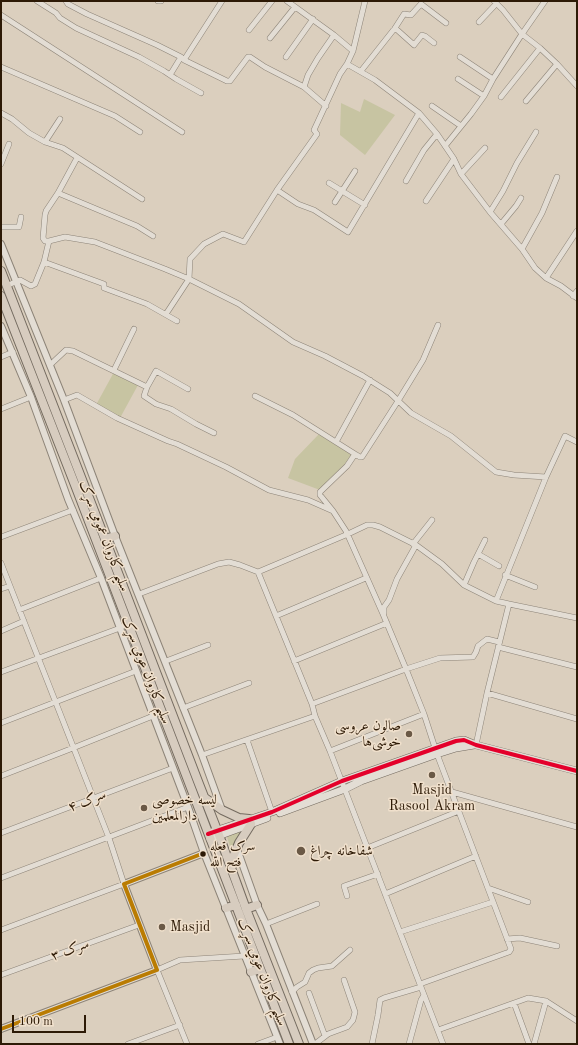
<!DOCTYPE html>
<html>
<head>
<meta charset="utf-8">
<style>
  body { margin:0 }
  #map { position:relative; width:578px; height:1045px; overflow:hidden; background:#dbcfbe; font-family:"Old Standard TT",serif }
  canvas { display:block }
  .frame { position:absolute; inset:0; border:2px solid #2d1a06; pointer-events:none }
  .scale { position:absolute; left:12px; top:1015px; width:74px; height:18px; box-sizing:border-box; border:2px solid #2d1a06; border-top:0; padding-left:5px; font-size:12px; line-height:14px; white-space:nowrap; color:#2d1a06; -webkit-text-stroke:3px #f0e0cc; paint-order:stroke }
</style>
</head>
<body>
<div id="map">
<canvas width="578" height="1045"></canvas>
<div class="frame"></div>
<div class="scale">100 m</div>
</div>
<script>
const context = document.querySelector('canvas').getContext('2d');
context.lineJoin = 'round';
function fill(path, color) { context.fillStyle = color; context.fill(path, 'evenodd'); }
const toPath = rows => new Path2D(rows.map(r => 'M' + r).join(''));
function strokePath(path, color, width, dash) { context.strokeStyle = color; context.lineWidth = width; context.lineCap = dash ? 'butt' : 'round'; context.setLineDash(dash || []); context.stroke(path); }
function write(font, color, halo, rows, align = 'center') {
  context.font = font + ' "Old Standard TT",Amiri,serif'; context.lineWidth = 3; context.setLineDash([]); context.textBaseline = 'middle'; context.strokeStyle = halo; context.fillStyle = color; for (const [text, x, y, turn = 0] of rows) {
    context.save(); context.translate(x, y); context.rotate((+turn || 0) * Math.PI / 180); context.textAlign = isNaN(turn) ? turn : align; if (halo) context.strokeText(text, 0, 0); context.fillText(text, 0, 0); context.restore();
  }
}
fill(toPath([
  [364,99,395,115,365,155,340,135,341,103,360,112],
  [114,372,138,385,120,418,96,405],
  [319,434,353,453,344,465,320,490,288,478,295,459],
  [244,829,232,853,227,837]
]), '#c7c4a2');
const minor = toPath([
  [37,1,56,13,60,18,76,28,139,57,164,71,176,79,201,93],
  [66,1,68,4,87,14,157,45,181,57,184,60,227,81,230,81,248,57,250,57,265,67,304,87,326,106],
  [158,1,161,1],
  [287,1,334,35,353,51],
  [365,1,353,51,347,64,375,80,419,113,437,134,454,159,461,174,490,212,522,249,535,268,546,278,561,286,577,298],
  [494,1,503,10,522,34,540,48,557,64,577,86],
  [1,15,182,132],
  [479,22,496,4],
  [395,28,414,45,422,35,425,36,434,43],
  [249,30,272,1],
  [270,38,295,7],
  [286,57,313,19],
  [460,57,493,79],
  [184,60,222,1],
  [1,67,115,116,140,132],
  [361,71,395,28,404,14,411,15,421,4,446,23],
  [170,75,181,57],
  [458,79,484,96],
  [304,87,308,75,318,58,334,35],
  [501,97,540,48],
  [526,101,557,64],
  [432,106,461,126],
  [1,113,12,119,29,133,45,142,63,148,142,199],
  [45,142,60,119],
  [445,146,471,114,484,96,493,79,522,34,545,1],
  [1,164,9,144],
  [461,174,485,148],
  [406,181,424,150,437,134],
  [329,183,365,205],
  [277,190,298,204,314,210,348,232,419,113],
  [58,193,137,226,153,236],
  [426,201,454,159],
  [335,202,355,171],
  [490,212,503,191,517,163,536,132],
  [501,224,516,206,521,198],
  [1,227,19,227,21,217],
  [49,241,45,241,43,238,45,215,46,211,58,193,77,158],
  [522,249,542,213,557,177],
  [44,262,104,284,104,288,147,304,177,321],
  [546,278,577,231],
  [6,286,20,280,31,286,35,284,44,262,49,241,65,237,95,242,165,269,189,279,239,304,293,342,325,356,363,376,390,393,411,413,451,436,496,472,514,475,546,477,565,436,577,442],
  [573,296,577,291],
  [166,314,189,279,190,259,204,244,223,234,244,242,277,190,317,134,314,130,340,74,347,64],
  [1,357,13,352],
  [50,365,66,350,73,351,147,387,144,396,156,404,171,409,196,424,214,433],
  [114,370,134,329],
  [147,387,156,371,188,389],
  [255,396,293,415,355,454,360,457,362,457,398,401,423,360,438,325],
  [64,400,77,395,117,418,168,441,177,444,226,467,269,490,308,500,333,511,346,531,383,614,406,669,424,714,437,754,511,949,509,952,420,984],
  [1,409,31,397],
  [336,442,370,380],
  [333,511,320,495,320,492,347,466,355,454],
  [1,537,73,510],
  [413,544,432,520],
  [478,554,499,566],
  [1,563,109,838,124,884,1,930],
  [258,572,312,704,315,716,330,751,443,1044],
  [505,575,535,587],
  [464,585,474,562,485,540],
  [1,589,10,586],
  [139,594,218,564,229,562,240,565,258,572,348,534,367,525,373,525,380,527,416,545,442,564,464,585,496,601],
  [509,604,496,601,546,477],
  [19,610,101,578],
  [384,613,384,607,389,600,397,579,416,545],
  [276,616,366,578],
  [1,631,24,621],
  [498,647,577,667],
  [166,661,208,645],
  [294,661,387,623],
  [1,672,120,628,128,623],
  [487,693,577,719],
  [312,704,406,669,440,658,473,657,476,652,478,646,487,639,499,642],
  [183,708,249,683],
  [1,723,136,671],
  [247,740,272,812],
  [476,745,487,693,509,604,577,618],
  [330,751,424,714],
  [202,755,315,716],
  [1,776,73,748,153,716],
  [452,792,577,827],
  [1,833,173,768],
  [367,848,459,811],
  [1,878,188,807],
  [488,888,528,902],
  [385,894,476,856],
  [347,896,344,886,378,874],
  [266,924,317,904],
  [400,932,493,902],
  [507,939,520,938,557,946],
  [1,975,139,925],
  [292,992,297,987,305,982,309,973,313,970,318,968,332,966,350,950],
  [309,993,325,1036],
  [514,1003,529,1044],
  [438,1030,528,998,546,1001,577,1021],
  [128,1044,180,1025],
  [187,1044,157,970,180,960,244,956],
  [258,1044,277,1037],
  [315,1044,328,1034,347,1027,353,1020,355,1012,344,980],
  [372,1044,378,1015,380,1000,384,998,421,987],
  [409,1044,421,1000,424,995],
  [534,1044,546,1001]
]);
const tertiary = toPath([
  [1,244,64,400,115,536,202,755,222,810],
  [1,326,31,397,68,499,101,578,188,807,204,853,280,1044],
  [237,849,257,905,266,924,313,1044],
  [1,1029,157,970,124,884,204,853]
]);
const secondary = toPath([
  [280,813,345,789,361,781,437,754,456,748,474,745],
  [212,832,272,812,342,781,456,741,464,740,476,745,577,771],
  [210,839,267,818]
]);
const primary = toPath([
  [1,271,105,539,199,784,219,835,246,909,299,1044],
  [1,296,75,485,289,1044],
  [105,539,115,536],
  [205,798,222,810,239,818,249,819],
  [232,866,233,857,239,843,251,824],
  [226,908,236,905],
  [246,909,257,905],
  [251,972,260,969]
]);
strokePath(minor, '#8d8478', 6);
strokePath(tertiary, '#8d8478', 8);
strokePath(secondary, '#746b60', 8);
strokePath(primary, '#746b60', 10);
strokePath(minor, '#e3ddd4', 5);
strokePath(tertiary, '#e3ddd4', 6);
strokePath(secondary, '#e3ddd4', 7);
strokePath(primary, '#d7ccbf', 8);
strokePath(toPath([
  [208,834,272,812,342,781,456,741,464,740,476,745,577,771]
]), '#e4002b', 4);
strokePath(toPath([
  [1,1029,157,970,124,884,204,853]
]), '#ba7c02', 4);
for (const [x, y, r, color] of [
  [409,734,4,"#6a5946"],
  [432,775,4,"#6a5946"],
  [144,808,4,"#6a5946"],
  [301,851,5,"#6a5946"],
  [203,854,3.5,"#2d1a06"],
  [162,927,4,"#6a5946"]
]) { const dot = new Path2D(); dot.arc(x, y, r, 0, 2 * Math.PI); context.fillStyle = color; context.fill(dot); strokePath(dot, '#f0e0cc', 1.5); }
write('13px', '#2d1a06', '#f0e0cc', [
  ["سرک قعله",210,847],
  ["فتح الله",210,863]
], 'left');
write('14px', '#2d1a06', '#f0e0cc', [
  ["سلیم کاروان عمومي سړک",104,536,69],
  ["سلیم کاروان عومي سړک",146,670,69],
  ["سرک ۴",87,801,-21],
  ["سرک ۳",70,950,-20],
  ["سلیم کاروان عومي سړک",262,972,69]
]);
write('14px', '#2d1a06', '#f0e0cc', [
  ["صالون عروسی",401,726,"right"],
  ["خوشی‌ها",401,742,"right"],
  ["Masjid",432,790,"center"],
  ["Rasool Akram",432,806,"center"],
  ["لیسه خصوصی",152,800],
  ["دارالمعلمین",152,816],
  ["شفاخانه چراغ",310,851],
  ["Masjid",170,927]
], 'left');
</script>
</body>
</html>
